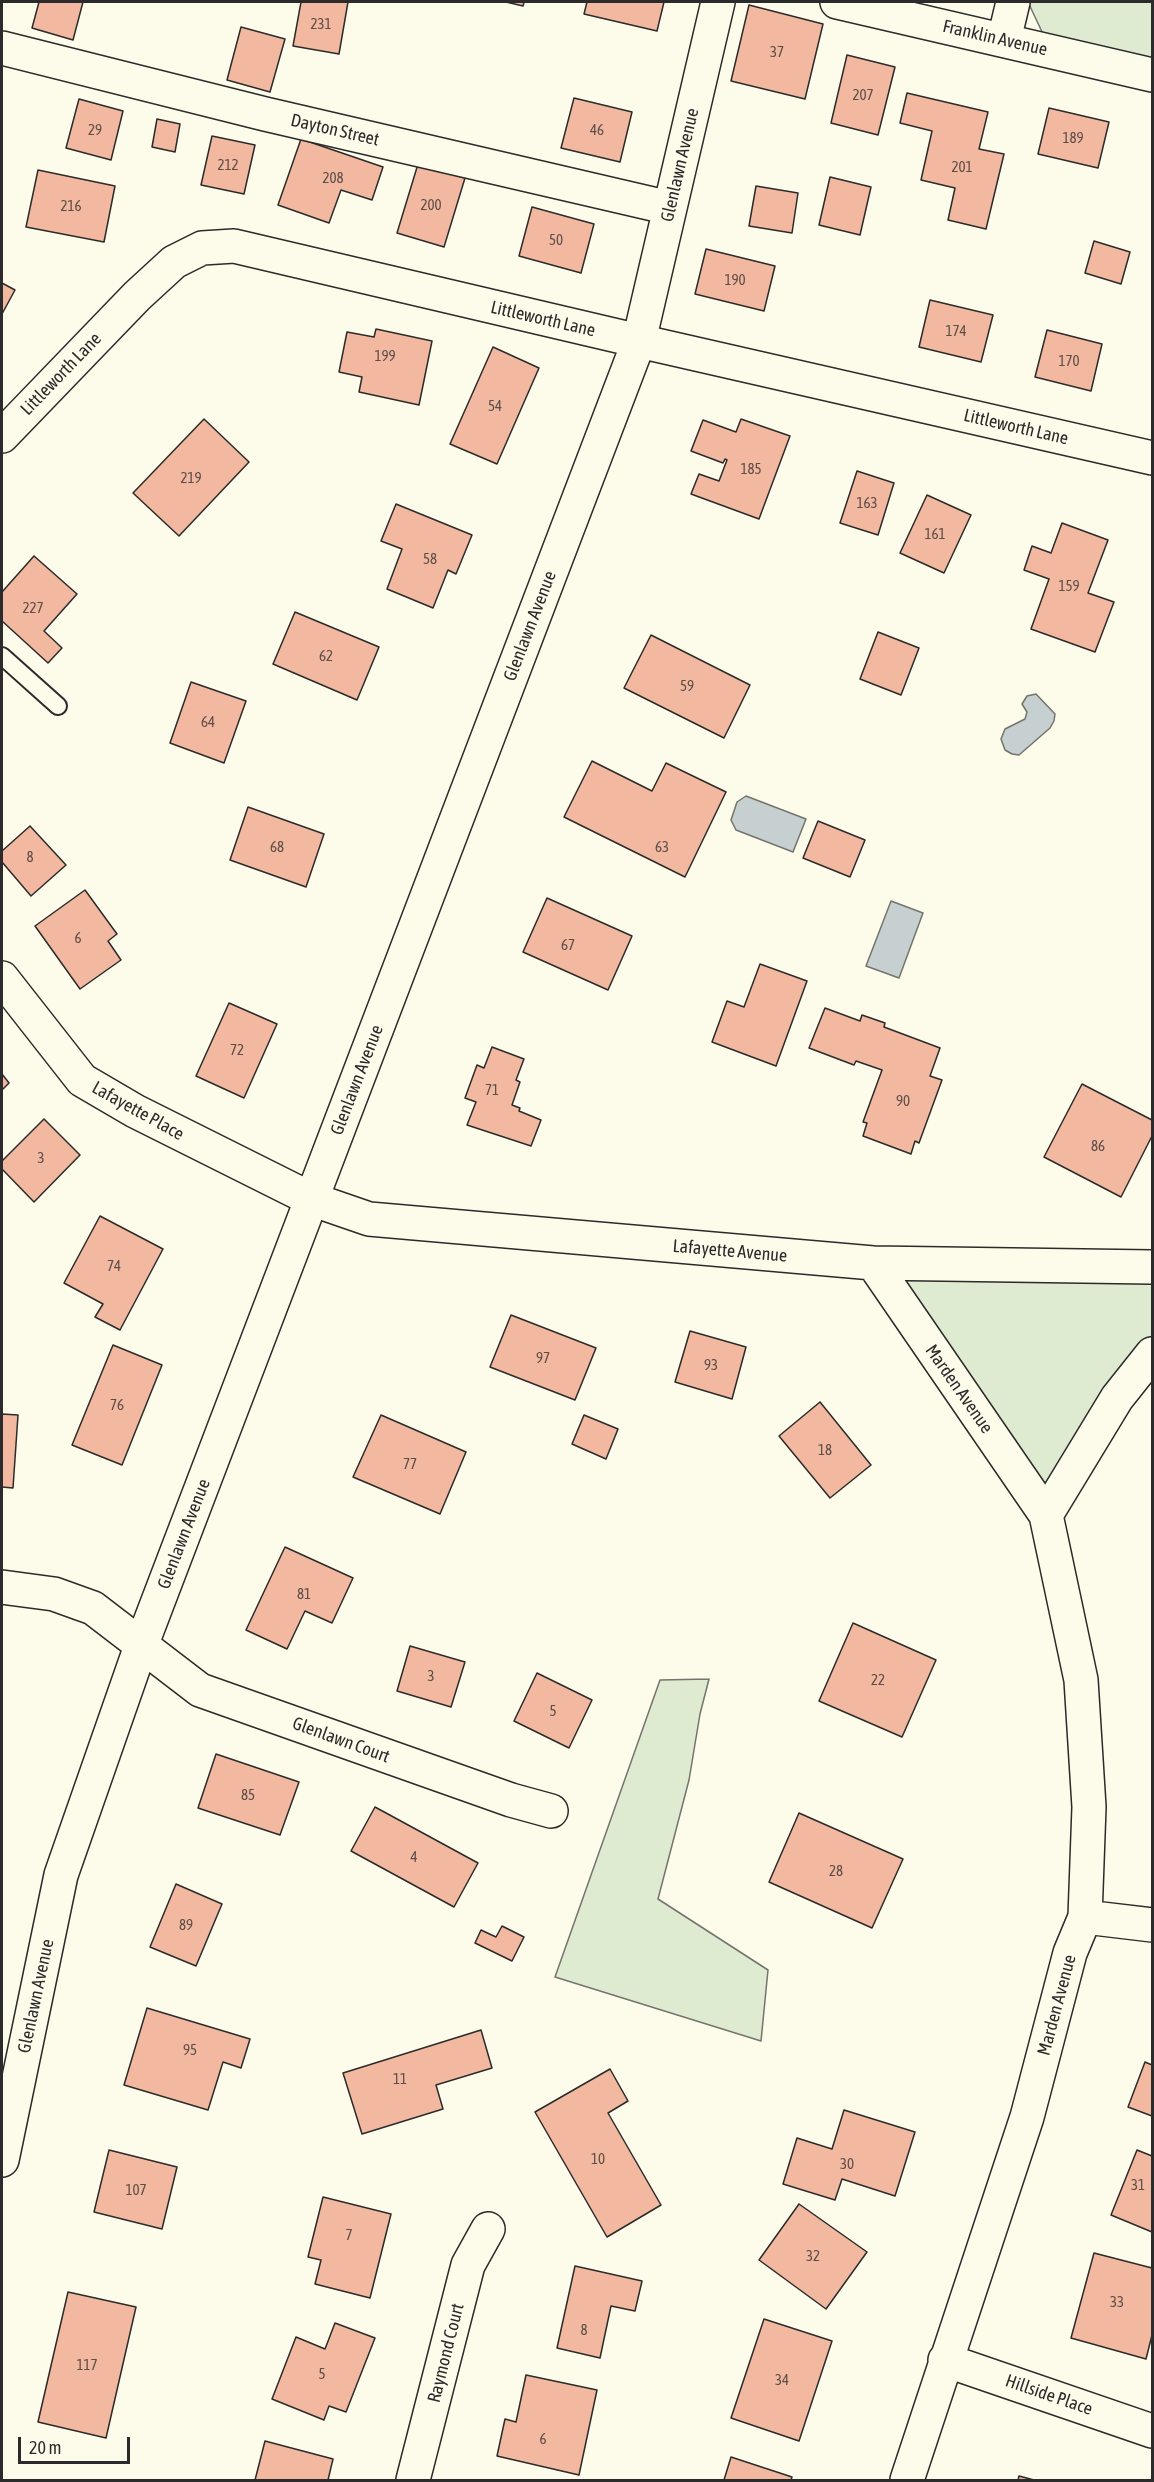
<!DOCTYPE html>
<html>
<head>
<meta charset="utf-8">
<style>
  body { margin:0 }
  #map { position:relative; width:1154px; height:2482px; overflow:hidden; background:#fdfbea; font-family:"Asap Condensed",sans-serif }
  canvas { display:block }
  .frame { position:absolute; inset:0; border:3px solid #2b2b2b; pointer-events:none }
  .scale { position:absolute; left:18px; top:2437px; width:112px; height:27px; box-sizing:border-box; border:3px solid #2b2b2b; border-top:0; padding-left:8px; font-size:18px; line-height:21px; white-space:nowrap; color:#2b2b2b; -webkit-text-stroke:4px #fdfbea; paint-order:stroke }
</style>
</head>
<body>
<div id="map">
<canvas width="1154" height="2482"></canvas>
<div class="frame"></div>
<div class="scale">20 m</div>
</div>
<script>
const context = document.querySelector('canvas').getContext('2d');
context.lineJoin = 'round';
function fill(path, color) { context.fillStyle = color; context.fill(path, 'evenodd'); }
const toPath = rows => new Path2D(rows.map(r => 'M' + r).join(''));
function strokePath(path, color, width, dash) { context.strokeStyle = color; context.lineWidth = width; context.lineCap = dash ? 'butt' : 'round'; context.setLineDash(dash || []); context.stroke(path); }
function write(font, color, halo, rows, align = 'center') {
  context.font = font + ' "Asap Condensed",sans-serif'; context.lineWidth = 4.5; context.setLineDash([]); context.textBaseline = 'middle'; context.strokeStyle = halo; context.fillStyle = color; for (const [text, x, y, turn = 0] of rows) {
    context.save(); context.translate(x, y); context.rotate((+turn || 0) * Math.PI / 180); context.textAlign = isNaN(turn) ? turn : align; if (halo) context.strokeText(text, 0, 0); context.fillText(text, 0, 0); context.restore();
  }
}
const green = toPath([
  [1028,2,1152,2,1152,61,1043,34,1028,2],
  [873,1263,1152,1267,1152,1354,1046,1515,873,1263],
  [709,1679,700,1714,689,1780,658,1899,768,1970,761,2041,555,1977,660,1680,709,1679]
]);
fill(green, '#deebd1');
strokePath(green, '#74746e', 1.5);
const water = toPath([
  [1036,694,1055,714,1054,721,1050,728,1019,755,1012,754,1005,750,1001,739,1005,729,1025,719,1027,712,1022,704,1027,696,1036,694],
  [746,796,806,819,793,852,736,830,731,820,737,802,746,796],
  [891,901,923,913,899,978,866,966,891,901]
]);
fill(water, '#c7d0d0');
strokePath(water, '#74746e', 1.5);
const building = toPath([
  [39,2,83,2,73,40,32,28,39,2],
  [301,2,348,2,339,54,293,46,301,2],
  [506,2,524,2,523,6,506,2],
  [587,2,664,2,657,31,584,14,587,2],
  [749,5,823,24,805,99,731,81,749,5],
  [241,27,285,39,270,92,227,80,241,27],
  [847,55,895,67,878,135,831,123,847,55],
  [907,93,988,112,979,149,1004,154,986,229,948,220,955,188,921,180,932,131,900,123,907,93],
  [574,98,632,112,620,162,561,148,574,98],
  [79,99,123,111,111,160,66,148,79,99],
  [1049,108,1109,122,1098,168,1038,154,1049,108],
  [157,119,180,124,175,152,152,147,157,119],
  [212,136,255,145,244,194,201,185,212,136],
  [301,139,383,167,372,200,341,190,329,223,278,205,301,139],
  [418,164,465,178,444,247,397,233,418,164],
  [38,170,115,186,104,242,26,227,38,170],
  [830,177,871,187,860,235,819,225,830,177],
  [756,186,798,193,792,233,749,226,756,186],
  [532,207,594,224,581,273,519,256,532,207],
  [1094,241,1130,252,1121,284,1085,273,1094,241],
  [706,249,775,266,764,311,695,294,706,249],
  [2,283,15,290,2,314,2,283],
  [930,300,993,315,981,362,919,347,930,300],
  [376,329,432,341,419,405,359,392,362,377,339,372,347,332,374,337,376,329],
  [1047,330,1102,344,1091,391,1035,377,1047,330],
  [493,347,539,368,497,464,450,444,493,347],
  [204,419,249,462,179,536,133,493,204,419],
  [741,419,790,436,759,519,691,494,699,474,719,481,727,460,725,459,723,463,691,451,703,420,736,432,741,419],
  [857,471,894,483,878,535,840,523,857,471],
  [927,495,971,515,944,573,900,553,927,495],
  [396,504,472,535,456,574,448,570,433,608,387,589,402,549,381,541,396,504],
  [1062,523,1108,540,1088,593,1114,602,1095,652,1031,629,1049,579,1024,570,1032,546,1051,553,1062,523],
  [34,556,77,594,44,631,62,648,48,663,2,621,2,592,34,556],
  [295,612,379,647,357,700,273,664,295,612],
  [878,632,919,648,901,695,860,679,878,632],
  [651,635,750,685,724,738,624,688,651,635],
  [191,682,246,701,224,763,170,743,191,682],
  [592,761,652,791,666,763,726,792,685,877,564,817,592,761],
  [248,807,324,834,306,887,230,860,248,807],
  [818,821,865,840,850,877,803,858,818,821],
  [30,826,66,865,31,896,2,862,2,851,30,826],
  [85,890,117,934,108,941,121,960,80,989,35,926,85,890],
  [547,898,632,936,608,990,523,952,547,898],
  [760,964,807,981,776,1066,712,1042,727,1001,744,1007,760,964],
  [229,1003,277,1024,244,1098,196,1076,229,1003],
  [825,1008,860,1021,862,1015,885,1023,884,1027,940,1048,930,1076,942,1080,919,1143,915,1141,911,1154,863,1136,867,1123,863,1122,882,1070,856,1061,854,1065,809,1048,825,1008],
  [492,1047,524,1059,516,1080,520,1082,512,1105,520,1108,519,1111,541,1120,531,1146,467,1125,476,1102,465,1098,477,1065,484,1068,492,1047],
  [2,1074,9,1083,2,1090,2,1074],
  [1082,1084,1152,1120,1152,1136,1121,1197,1044,1157,1082,1084],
  [44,1119,80,1155,34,1202,2,1169,2,1161,44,1119],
  [100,1216,163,1249,120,1330,95,1317,103,1304,64,1283,100,1216],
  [511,1315,596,1348,575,1400,490,1367,511,1315],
  [690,1331,746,1347,732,1399,675,1382,690,1331],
  [113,1345,162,1365,122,1465,72,1445,113,1345],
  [820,1402,871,1465,830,1498,779,1436,820,1402],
  [2,1414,18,1415,13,1488,2,1487,2,1414],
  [381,1415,466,1452,440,1514,353,1477,381,1415],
  [584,1415,618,1429,606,1459,572,1444,584,1415],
  [285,1547,353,1578,332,1623,305,1611,287,1649,246,1630,285,1547],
  [853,1623,936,1660,902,1737,819,1701,853,1623],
  [410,1646,465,1662,451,1707,397,1691,410,1646],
  [537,1673,592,1700,569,1748,514,1721,537,1673],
  [216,1754,299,1782,280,1835,198,1808,216,1754],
  [375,1807,478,1863,454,1907,351,1851,375,1807],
  [799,1813,903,1859,872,1928,769,1882,799,1813],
  [176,1884,222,1904,196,1966,150,1947,176,1884],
  [502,1926,524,1937,512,1961,475,1943,481,1930,496,1937,502,1926],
  [147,2008,250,2039,241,2068,223,2062,208,2110,124,2085,147,2008],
  [481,2030,492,2068,436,2085,443,2109,362,2134,343,2073,481,2030],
  [1145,2062,1152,2065,1152,2116,1128,2107,1145,2062],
  [610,2069,628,2101,608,2113,661,2205,607,2237,535,2112,610,2069],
  [844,2110,915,2132,895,2196,842,2179,835,2200,783,2184,797,2138,832,2149,844,2110],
  [109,2150,177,2167,162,2229,94,2212,109,2150],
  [1137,2150,1152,2156,1152,2232,1111,2215,1137,2150],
  [323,2197,391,2214,370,2298,315,2284,321,2260,308,2257,323,2197],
  [799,2204,867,2252,826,2309,759,2260,799,2204],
  [1094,2253,1152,2268,1152,2335,1146,2359,1071,2338,1094,2253],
  [575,2266,642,2281,635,2311,611,2306,600,2358,557,2348,575,2266],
  [68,2292,136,2307,106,2438,38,2422,68,2292],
  [764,2319,832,2341,799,2441,731,2418,764,2319],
  [335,2323,375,2338,346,2412,329,2406,324,2420,272,2399,296,2337,325,2349,335,2323],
  [526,2375,597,2390,579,2475,497,2456,505,2419,516,2422,526,2375],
  [265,2441,333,2459,328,2480,255,2480,265,2441],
  [731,2457,792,2477,791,2480,724,2480,731,2457],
  [1019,2476,1034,2480,1018,2480,1019,2476]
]);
fill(building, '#f2b8a0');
strokePath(building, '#2b2b2b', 1.5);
const lane = toPath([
  [2,656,58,706]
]);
const street = toPath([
  [837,2,1152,75],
  [1004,40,1013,2],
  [2,48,265,114,670,208],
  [2,436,137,296,174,262,202,248,234,246,639,341,1152,458],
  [2,978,82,1080,135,1111,311,1199,369,1219,873,1263,1152,1267],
  [873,1263,1046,1515,1081,1680,1089,1807,1085,1917,1070,1953,1027,2117,907,2480],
  [1046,1515,1117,1398,1152,1354],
  [2,1587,54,1594,93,1608,200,1690,511,1800,551,1811],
  [1085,1917,1152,1925],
  [2,2160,61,1875,141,1646,639,341,718,2],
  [945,2360,1152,2431],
  [413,2480,468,2265,488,2229]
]);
strokePath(lane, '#2b2b2b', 20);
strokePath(street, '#2b2b2b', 36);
strokePath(lane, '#fdfbea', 16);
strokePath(street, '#fdfbea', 33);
write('15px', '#5d4e48', null, [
  ["231",321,24],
  ["37",777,52],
  ["207",863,95],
  ["29",95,130],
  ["46",597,130],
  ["189",1073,138],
  ["212",228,165],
  ["201",962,167],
  ["208",333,178],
  ["200",431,205],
  ["216",71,206],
  ["50",556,240],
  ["190",735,280],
  ["174",956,331],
  ["199",385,356],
  ["170",1069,361],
  ["54",495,406],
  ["185",751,469],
  ["219",191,478],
  ["163",867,503],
  ["161",935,534],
  ["58",430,559],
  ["159",1069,586],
  ["227",33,608],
  ["62",326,656],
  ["59",687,686],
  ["64",208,722],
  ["68",277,847],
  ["63",662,847],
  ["8",30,857],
  ["6",78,938],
  ["67",568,945],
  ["72",237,1050],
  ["71",492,1090],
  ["90",903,1101],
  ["86",1098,1146],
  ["3",41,1158],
  ["74",114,1266],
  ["97",543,1358],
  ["93",711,1365],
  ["76",117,1405],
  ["18",825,1450],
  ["77",410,1464],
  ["81",304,1594],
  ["3",431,1676],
  ["22",878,1680],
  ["5",553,1711],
  ["85",248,1795],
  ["4",414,1857],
  ["28",836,1871],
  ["89",186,1925],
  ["95",190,2050],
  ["11",400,2079],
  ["10",598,2159],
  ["30",847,2164],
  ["31",1138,2185],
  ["107",136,2190],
  ["7",349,2235],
  ["32",813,2256],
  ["33",1117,2302],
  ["8",584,2330],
  ["117",87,2365],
  ["5",322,2374],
  ["34",782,2380],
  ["6",543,2439]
]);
write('18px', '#2b2b2b', '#fdfbea', [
  ["Franklin Avenue",995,38,13],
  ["Dayton Street",335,130,13],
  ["Glenlawn Avenue",680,165,-77],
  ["Littleworth Lane",543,319,13],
  ["Littleworth Lane",61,374,-46],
  ["Littleworth Lane",1016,427,13],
  ["Glenlawn Avenue",530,626,-69],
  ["Glenlawn Avenue",357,1080,-69],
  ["Lafayette Place",138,1111,29],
  ["Lafayette Avenue",730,1251,5],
  ["Marden Avenue",959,1389,55],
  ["Glenlawn Avenue",184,1534,-69],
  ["Glenlawn Court",341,1740,20],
  ["Glenlawn Avenue",36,1996,-78],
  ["Marden Avenue",1057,2005,-75],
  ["Raymond Court",446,2353,-76],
  ["Hillside Place",1049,2395,19]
]);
</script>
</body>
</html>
